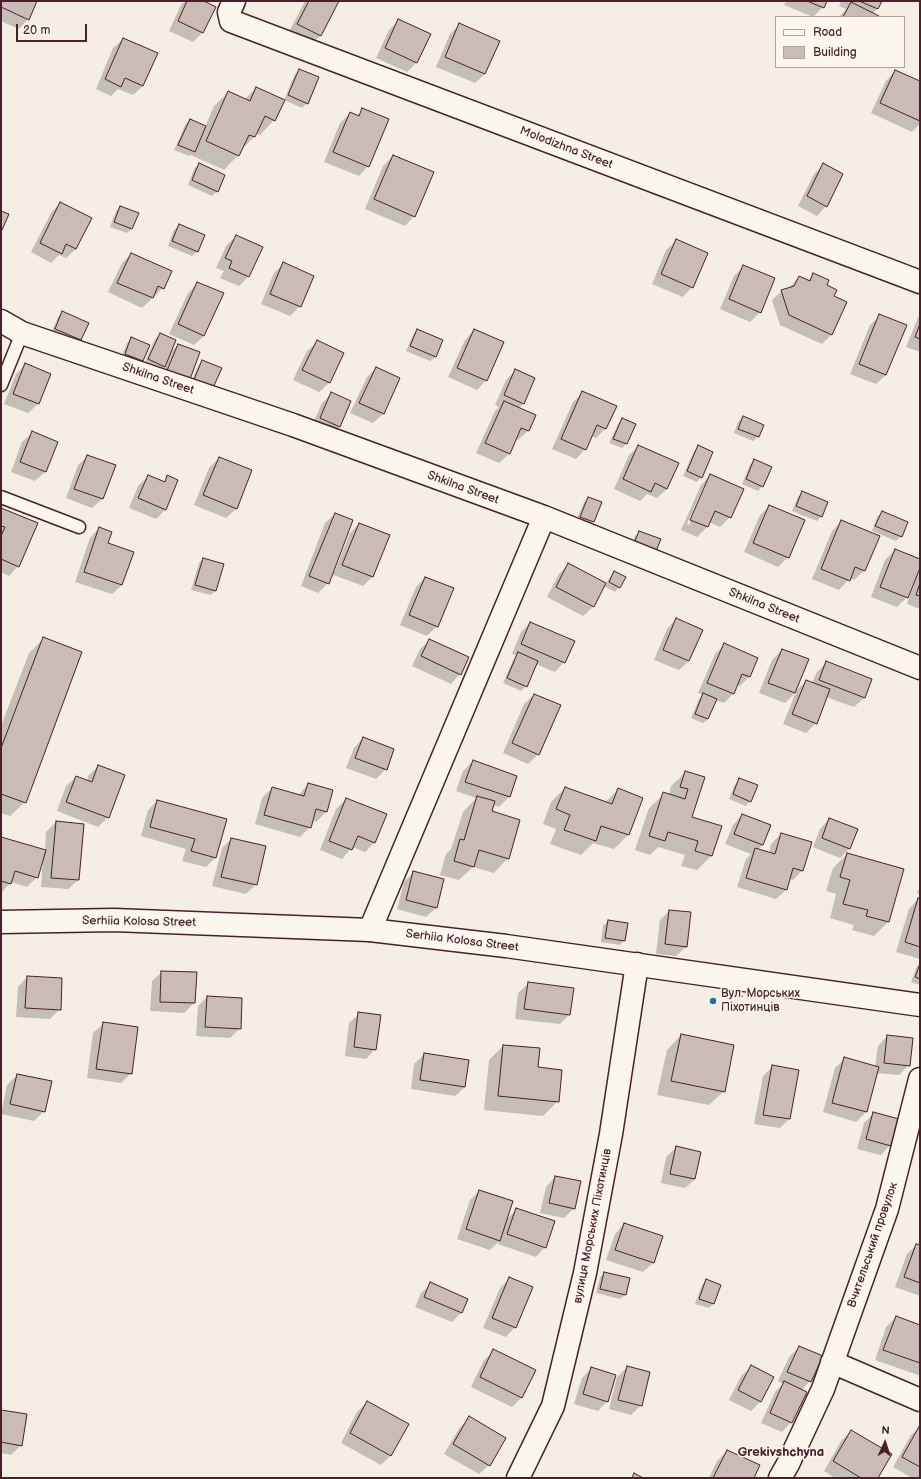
<!DOCTYPE html>
<html>
<head>
<meta charset="utf-8">
<style>
  body { margin:0 }
  #map { position:relative; width:921px; height:1479px; overflow:hidden; background:#f4eee4; font-family:"Balsamiq Sans",sans-serif }
  canvas { display:block }
  .frame { position:absolute; inset:0; border:2px solid #4a1f2b; pointer-events:none }
  .legend { position:absolute; left:775px; top:16px; width:130px; height:52px; box-sizing:border-box; background:#fbf7ec; border:1px solid #b4a19f; margin:0; padding:5px 7px; list-style:none; font-size:12px; color:#4a1f2b }
  .legend li { display:flex; align-items:center; gap:8px; height:20px }
  .legend b { width:20px; border:1px solid #b4a19f }
  .north { position:absolute; left:865px; top:1423px; width:40px; height:40px; -webkit-text-stroke:3px #fbf7ec; paint-order:stroke; rotate:3deg; font-size:11px; font-weight:700; line-height:16px; text-align:center; color:#4a1f2b }
  .north::after { content:''; display:block; margin:auto; width:14px; height:18px; background:#4a1f2b; clip-path:polygon(50% 0,100% 100%,50% 72%,0 100%) }
  .scale { position:absolute; left:16px; top:24px; width:71px; height:18px; box-sizing:border-box; border:2px solid #4a1f2b; border-top:0; padding-left:5px; font-size:12px; line-height:14px; white-space:nowrap; color:#4a1f2b; -webkit-text-stroke:3px #fbf7ec; paint-order:stroke }
</style>
</head>
<body>
<div id="map">
<canvas width="921" height="1479"></canvas>
<div class="frame"></div>
<ul class="legend">
<li><b style="height:5px;background:#fbf7ec"></b>Road</li>
<li><b style="height:11px;background:#cabbb6"></b>Building</li>
</ul>
<div class="north">N</div>
<div class="scale">20 m</div>
</div>
<script>
const context = document.querySelector('canvas').getContext('2d');
context.lineJoin = 'round';
function fill(path, color) { context.fillStyle = color; context.fill(path, 'evenodd'); }
const toPath = rows => new Path2D(rows.map(r => 'M' + r).join(''));
function strokePath(path, color, width, dash) { context.strokeStyle = color; context.lineWidth = width; context.lineCap = dash ? 'butt' : 'round'; context.setLineDash(dash || []); context.stroke(path); }
function write(font, color, halo, rows, align = 'center') {
  context.font = font + ' "Balsamiq Sans",sans-serif'; context.lineWidth = 3; context.setLineDash([]); context.textBaseline = 'middle'; context.strokeStyle = halo; context.fillStyle = color; for (const [text, x, y, turn = 0] of rows) {
    context.save(); context.translate(x, y); context.rotate((+turn || 0) * Math.PI / 180); context.textAlign = isNaN(turn) ? turn : align; if (halo) context.strokeText(text, 0, 0); context.fillText(text, 0, 0); context.restore();
  }
}
fill(toPath([
  [1,1,36,1,28,19,19,29,1,21],
  [185,1,202,1,215,8,202,33,193,42,169,31,181,5],
  [305,1,337,1,320,36,310,45,288,34],
  [786,1,826,1,823,7,813,17,784,5],
  [841,1,881,1,878,8,872,14,877,17,839,17,846,9,839,6],
  [398,21,417,62,407,72,376,58,389,30],
  [459,25,498,42,485,74,475,83,436,67,450,34],
  [123,39,143,86,133,95,118,89,111,96,96,89,113,48],
  [300,70,307,103,302,108,284,100,295,74],
  [895,71,920,82,920,124,912,132,871,113,886,81],
  [256,88,274,120,260,135,256,133,254,137,241,150,238,155,224,170,191,155,189,156,174,150,185,125,190,120,205,127,214,106,229,92,245,99],
  [363,110,368,166,359,176,324,162,340,123,350,113,357,116],
  [393,156,414,216,405,226,365,209,383,166],
  [199,164,217,191,212,196,188,185,194,169],
  [823,165,826,206,817,216,798,206,814,174],
  [60,203,76,249,66,258,59,255,51,263,31,252,51,213],
  [120,207,131,229,127,233,110,227,116,211],
  [179,225,204,236,197,252,192,256,168,246,174,230],
  [236,236,262,248,248,277,239,286,220,278,224,271,216,268,226,246],
  [676,241,692,287,683,297,652,284,666,250],
  [131,254,163,288,142,308,108,292,122,263],
  [283,264,300,306,290,316,261,304,274,273],
  [744,266,760,312,750,322,720,309,734,276],
  [814,274,826,286,833,297,832,334,822,344,780,325,772,300,782,291,788,289,799,277,807,281],
  [198,283,204,336,194,345,169,334,188,293],
  [63,312,80,339,76,344,51,333,58,317],
  [920,313,920,352,906,347],
  [880,316,905,326,886,375,876,384,850,374,870,325],
  [417,330,442,340,435,357,430,361,406,351,413,335],
  [474,330,486,380,477,390,448,377,465,340],
  [160,334,169,354,178,345,199,353,158,383,164,366,159,371,144,364,155,339],
  [132,339,149,346,143,361,138,365,121,358,127,343],
  [317,342,343,354,329,383,319,392,293,380,307,351],
  [202,361,220,368,189,387,198,366],
  [26,364,50,374,38,404,28,413,4,404,16,374],
  [376,368,383,414,373,423,350,413,367,377],
  [516,370,534,378,523,404,519,408,535,415,528,431,518,440,515,439,509,454,499,463,476,453,495,411,499,407,495,405,506,380],
  [583,392,606,428,596,438,591,436,585,449,576,459,552,449,573,402],
  [332,393,350,401,339,427,329,436,311,428,322,403],
  [743,417,763,425,758,437,753,441,734,433,738,422],
  [622,419,634,425,626,444,622,448,609,443,618,424],
  [32,433,57,442,45,472,35,481,11,472,22,442],
  [639,446,667,489,657,498,647,494,640,501,614,489,629,455],
  [699,446,701,477,697,482,683,476,694,451],
  [88,456,114,466,102,499,92,508,66,498,78,465],
  [219,458,251,471,236,509,226,518,194,505,209,468],
  [754,460,762,486,758,491,742,484,750,465],
  [148,476,163,482,168,477,166,509,156,519,129,508,138,486],
  [710,476,730,517,720,527,709,522,707,527,697,537,681,530,701,485],
  [704,486,706,486,689,525,687,524],
  [802,492,821,516,817,521,792,511,798,497],
  [589,498,601,503,593,522,588,526,576,521,584,502],
  [770,506,788,557,778,567,744,552,760,515],
  [1,509,18,566,9,576,1,572],
  [882,512,901,536,896,541,872,531,877,517],
  [335,514,333,570,335,571,350,533,359,524,389,536,372,577,363,586,331,574,328,583,318,593,301,586,325,523],
  [842,521,878,537,864,571,854,580,850,578,839,590,812,579,832,531],
  [99,528,107,544,122,585,112,594,75,582,90,538],
  [639,532,659,539,630,548,635,536],
  [895,550,920,560,920,565,915,578,920,572,920,609,907,604,913,586,912,585,907,597,897,607,871,597,885,560],
  [203,559,215,591,211,595,191,590,199,563],
  [568,565,606,584,610,577,615,572,619,587,615,592,604,586,593,607,583,616,547,597,559,574],
  [425,578,437,626,427,636,400,625,416,587],
  [676,619,689,661,679,670,654,660,667,629],
  [530,623,564,662,555,672,536,664,526,686,521,691,503,683,514,658,516,655,512,654,521,632],
  [43,639,25,802,10,816,1,813,1,726,29,653],
  [430,640,460,674,451,684,412,666,420,649],
  [724,645,749,677,740,686,737,685,733,694,724,703,716,700,708,719,703,723,691,718,699,699,703,695,698,693,715,654],
  [782,650,795,692,806,681,812,683,817,672,826,663,871,680,864,698,854,707,826,697,816,723,806,733,783,724,796,692,785,703,759,693,772,660],
  [534,695,538,754,528,764,503,753,524,704],
  [363,738,386,769,376,779,346,768,354,748],
  [473,761,516,776,509,797,499,807,494,805,491,812,508,858,494,873,473,867,459,880,440,875,446,854,451,849,463,812,476,798,456,791,463,771],
  [98,766,108,817,98,827,57,811,66,786,76,777,87,781,88,776],
  [686,772,704,777,691,818,720,827,711,856,697,870,681,866,685,855,658,847,650,855,635,850,649,808,664,794,669,795,671,786],
  [740,779,750,801,746,806,729,799,735,784],
  [308,784,332,790,326,812,316,822,312,820,310,827,300,837,255,824,262,798,272,788,298,796],
  [565,788,605,803,618,789,642,798,628,835,614,849,593,843,581,855,550,844,556,829,543,824,551,802],
  [346,799,374,843,365,852,352,847,342,859,320,850,336,809],
  [157,801,215,858,206,867,182,861,186,849,141,836,148,810],
  [742,815,763,845,758,850,769,853,771,844,781,834,802,871,793,880,789,879,786,890,776,899,737,887,746,859,751,854,725,844,733,825],
  [829,819,850,848,840,858,813,847,820,829],
  [56,822,78,880,68,889,41,887,43,856,37,877,27,887,11,882,1,893,1,838,45,851,46,832],
  [231,839,256,884,246,894,212,886,222,848],
  [847,854,888,922,874,936,852,930,854,925,830,918,836,894,826,891,833,868],
  [414,872,443,880,436,908,426,917,397,909,404,882],
  [920,886,920,894,917,893],
  [918,899,920,899,920,959,896,952,909,909],
  [669,911,686,947,676,956,656,954,660,920],
  [608,921,624,940,620,945,601,942,603,926],
  [920,963,920,985,911,982,917,966],
  [162,972,196,973,194,1003,184,1013,150,1011,152,981],
  [27,977,60,1009,50,1019,16,1017,18,987],
  [528,984,569,1015,560,1024,515,1019,518,993],
  [207,997,240,1028,230,1038,196,1036,198,1006],
  [359,1014,375,1049,366,1059,345,1056,349,1023],
  [103,1024,131,1073,121,1083,87,1078,93,1033],
  [681,1035,724,1091,709,1105,657,1095,667,1050],
  [887,1036,909,1065,899,1075,877,1073,866,1112,856,1122,823,1112,835,1068,845,1058,875,1067,878,1046],
  [503,1046,537,1068,558,1101,543,1116,484,1110,489,1060],
  [424,1054,465,1087,455,1096,411,1089,414,1064],
  [772,1067,789,1119,780,1128,754,1124,763,1076],
  [17,1075,44,1111,34,1121,1,1114,7,1085],
  [874,1113,890,1145,881,1155,857,1149,864,1123],
  [676,1148,695,1179,685,1188,661,1183,666,1157],
  [555,1177,574,1208,564,1218,540,1213,546,1187],
  [479,1191,506,1220,517,1209,545,1247,536,1257,498,1244,500,1240,490,1250,457,1239,470,1200],
  [624,1224,653,1263,643,1272,606,1260,615,1234],
  [916,1245,920,1246,920,1296,895,1287,907,1254],
  [604,1273,629,1279,625,1295,620,1299,596,1293,600,1277],
  [509,1279,515,1327,506,1337,483,1328,500,1288],
  [706,1280,720,1285,713,1304,709,1308,695,1304,702,1285],
  [431,1284,467,1299,461,1313,452,1322,415,1307,421,1293],
  [896,1317,920,1326,920,1373,918,1375,875,1360,886,1327],
  [799,1347,810,1381,802,1390,791,1422,782,1432,761,1423,775,1392,783,1384,778,1381,789,1357],
  [494,1351,534,1371,521,1398,512,1407,471,1387,484,1360],
  [627,1367,641,1405,631,1415,609,1409,617,1377],
  [751,1367,761,1401,751,1411,729,1400,741,1376],
  [592,1368,607,1401,598,1411,574,1404,582,1378],
  [367,1402,391,1455,381,1465,341,1443,357,1412],
  [1,1411,21,1445,11,1455,1,1453],
  [469,1418,489,1465,479,1474,444,1454,460,1427],
  [920,1426,920,1478,912,1478,893,1467,911,1435],
  [851,1431,876,1478,835,1478,824,1471,841,1441],
  [727,1451,752,1478,709,1478,717,1461]
]), '#0003');
const building = toPath([
  [1,1,37,1,29,20,1,7,1,1],
  [187,1,204,1,216,7,203,33,178,21,187,1],
  [309,1,339,1,321,36,297,24,309,1],
  [807,1,827,1,824,8,807,1],
  [859,1,882,1,878,9,859,1],
  [851,2,879,16,878,17,843,17,851,2],
  [398,19,431,34,417,63,385,48,398,19],
  [459,23,500,41,485,74,445,57,459,23],
  [123,38,158,53,143,86,125,78,121,87,105,79,123,38],
  [299,69,319,77,308,104,288,95,299,69],
  [895,70,920,81,920,121,880,103,895,70],
  [256,87,285,100,275,121,265,116,255,137,249,135,239,156,206,141,228,91,250,101,256,87],
  [362,108,389,119,369,167,333,152,350,112,359,116,362,108],
  [190,119,206,126,195,152,178,145,190,119],
  [393,155,434,172,415,217,374,199,393,155],
  [199,163,225,175,218,192,192,180,199,163],
  [823,163,843,174,827,207,807,196,823,163],
  [60,202,92,218,76,249,66,244,62,254,40,243,60,202],
  [120,206,139,213,132,229,114,222,120,206],
  [1,211,9,214,2,230,1,230,1,211],
  [179,224,205,235,198,252,172,241,179,224],
  [236,235,263,247,249,277,229,268,232,261,225,258,236,235],
  [676,239,708,253,693,288,661,274,676,239],
  [131,253,172,271,164,289,158,286,153,298,117,283,131,253],
  [283,262,314,276,301,307,270,294,283,262],
  [743,265,775,278,761,313,729,299,743,265],
  [813,273,829,280,827,285,837,290,834,296,847,302,832,335,789,315,781,290,794,286,799,276,810,281,813,273],
  [197,282,224,293,204,336,178,324,197,282],
  [62,311,89,323,81,340,55,329,62,311],
  [879,314,907,325,886,375,859,364,879,314],
  [920,324,920,339,915,337,920,324],
  [417,329,443,340,436,357,410,346,417,329],
  [474,329,504,342,487,381,457,368,474,329],
  [160,333,176,340,165,367,148,359,160,333],
  [131,337,150,345,143,361,125,354,131,337],
  [317,340,344,353,330,383,302,370,317,340],
  [178,344,200,352,189,382,166,373,178,344],
  [202,360,222,368,212,390,193,382,202,360],
  [25,363,51,374,39,404,13,394,25,363],
  [376,367,400,378,384,414,359,403,376,367],
  [515,369,535,378,524,404,504,395,515,369],
  [582,391,617,406,606,429,597,425,586,450,561,439,582,391],
  [331,392,351,401,340,427,320,418,331,392],
  [504,401,536,415,529,431,521,428,510,454,485,443,504,401],
  [743,416,764,425,759,437,738,429,743,416],
  [622,418,636,424,627,444,613,439,622,418],
  [32,431,58,442,46,472,20,462,32,431],
  [638,445,679,463,667,489,655,483,651,492,623,479,638,445],
  [698,445,713,452,702,478,687,471,698,445],
  [87,455,116,465,103,499,74,489,87,455],
  [219,457,252,470,237,509,203,495,219,457],
  [754,459,772,467,763,487,746,479,754,459],
  [710,474,744,489,731,518,715,511,708,527,690,520,710,474],
  [148,475,165,482,167,475,178,480,166,510,138,498,148,475],
  [802,491,828,502,822,517,796,506,802,491],
  [588,497,602,502,594,522,580,517,588,497],
  [769,505,805,520,789,558,753,543,769,505],
  [1,508,38,523,19,567,1,559,1,536,5,527,1,526,1,508],
  [882,511,908,522,902,537,875,526,882,511],
  [335,513,353,520,329,584,309,576,335,513],
  [841,520,880,536,865,571,855,567,850,581,821,569,841,520],
  [359,523,390,535,373,577,342,565,359,523],
  [99,527,112,532,108,543,134,552,122,585,84,572,99,527],
  [639,531,661,539,656,551,634,543,639,531],
  [895,549,920,559,920,568,908,598,880,587,895,549],
  [203,558,224,564,216,591,195,585,203,558],
  [568,563,606,583,594,607,556,587,568,563],
  [614,571,626,577,620,588,609,582,614,571],
  [425,577,454,588,438,627,409,615,425,577],
  [920,583,920,596,916,595,920,583],
  [676,618,703,630,689,661,663,650,676,618],
  [530,622,575,641,565,663,521,644,530,622],
  [43,637,82,652,26,803,1,794,1,748,43,637],
  [429,639,469,657,461,675,421,656,429,639],
  [724,643,758,658,750,677,742,674,734,694,707,683,724,643],
  [782,649,809,659,795,693,768,683,782,649],
  [518,652,538,661,527,687,507,678,518,652],
  [826,661,872,679,865,698,819,680,826,661],
  [806,680,830,689,817,724,792,714,806,680],
  [703,693,717,699,708,719,695,714,703,693],
  [534,694,561,705,539,755,512,743,534,694],
  [363,737,394,749,387,770,355,758,363,737],
  [473,760,517,776,510,797,465,782,473,760],
  [98,765,125,775,109,818,66,802,76,776,92,782,98,765],
  [685,771,705,777,692,817,722,826,712,856,695,851,698,841,668,832,665,841,649,836,663,792,685,799,688,789,680,787,685,771],
  [739,778,758,785,751,802,733,794,739,778],
  [308,783,333,790,327,812,316,809,311,828,264,815,272,787,304,796,308,783],
  [565,787,612,804,618,788,643,798,629,835,601,826,596,841,564,830,570,815,556,809,565,787],
  [477,796,495,801,492,811,520,820,509,859,479,850,474,867,454,861,460,839,464,840,477,796],
  [346,798,387,814,375,843,358,836,352,850,329,841,346,798],
  [157,800,227,819,216,858,191,851,195,839,150,827,157,800],
  [742,814,771,825,763,845,734,834,742,814],
  [829,818,858,829,850,849,822,838,829,818],
  [56,821,84,824,79,880,51,878,56,821],
  [781,833,812,842,803,871,793,868,787,890,746,878,755,848,775,854,781,833],
  [1,837,46,850,38,878,15,871,11,884,1,881,1,837],
  [231,838,266,846,257,885,221,877,231,838],
  [847,853,904,869,889,922,866,916,868,910,843,904,850,880,840,877,847,853],
  [413,871,444,879,437,908,406,900,413,871],
  [918,898,920,898,920,947,905,942,918,898],
  [669,910,691,912,687,947,665,944,669,910],
  [608,920,628,923,625,941,605,938,608,920],
  [920,964,920,979,915,977,920,964],
  [161,971,197,972,195,1003,160,1002,161,971],
  [27,976,62,978,61,1010,25,1008,27,976],
  [528,982,574,988,570,1015,524,1009,528,982],
  [207,996,242,998,241,1029,205,1027,207,996],
  [358,1012,381,1015,376,1050,354,1047,358,1012],
  [103,1022,138,1027,132,1074,96,1069,103,1022],
  [681,1034,734,1045,725,1092,671,1081,681,1034],
  [887,1035,913,1038,910,1066,884,1063,887,1035],
  [503,1045,540,1048,538,1067,562,1070,559,1102,498,1096,503,1045],
  [424,1053,469,1060,465,1087,420,1080,424,1053],
  [844,1057,879,1067,867,1112,832,1103,844,1057],
  [772,1065,799,1070,790,1119,763,1115,772,1065],
  [17,1074,52,1081,45,1112,10,1104,17,1074],
  [873,1112,899,1119,891,1146,866,1139,873,1112],
  [676,1146,701,1152,695,1179,670,1174,676,1146],
  [555,1176,581,1181,575,1209,549,1203,555,1176],
  [479,1190,513,1201,500,1241,466,1229,479,1190],
  [516,1208,555,1221,546,1248,507,1234,516,1208],
  [624,1223,663,1236,654,1263,615,1250,624,1223],
  [916,1244,920,1245,920,1283,904,1277,916,1244],
  [604,1272,630,1278,626,1295,600,1289,604,1272],
  [509,1277,533,1287,516,1328,492,1318,509,1277],
  [706,1279,721,1285,714,1304,699,1299,706,1279],
  [430,1282,468,1299,462,1313,424,1297,430,1282],
  [896,1316,920,1325,920,1363,883,1350,896,1316],
  [799,1346,823,1356,811,1382,787,1372,799,1346],
  [493,1349,536,1370,522,1398,480,1377,493,1349],
  [751,1365,774,1377,761,1402,738,1390,751,1365],
  [627,1366,650,1372,642,1406,618,1400,627,1366],
  [591,1367,616,1375,608,1402,583,1394,591,1367],
  [784,1381,807,1392,792,1423,770,1413,784,1381],
  [367,1401,409,1424,391,1456,350,1433,367,1401],
  [1,1410,27,1414,22,1446,1,1442,1,1410],
  [469,1416,506,1438,490,1466,453,1444,469,1416],
  [920,1425,920,1467,902,1457,920,1425],
  [851,1430,892,1454,878,1478,861,1478,833,1461,851,1430],
  [727,1450,760,1465,754,1478,713,1478,727,1450],
  [634,1473,643,1478,632,1478,634,1473]
]);
fill(building, '#cabbb6');
strokePath(building, '#4a1f2b', 1);
const lane = toPath([
  [1,385,22,333],
  [1,497,79,527]
]);
const street = toPath([
  [234,1,229,12,231,21,920,282],
  [1,321,22,333,293,425,544,517,920,668],
  [370,930,544,517],
  [832,1362,920,1400],
  [518,1478,553,1406,585,1273,611,1134,637,964],
  [780,1478,788,1464,823,1389,887,1209,920,1079]
]);
const secondary = toPath([
  [1,922,114,920,370,930,506,946,920,1005]
]);
strokePath(lane, '#4a1f2b', 15);
strokePath(street, '#4a1f2b', 25);
strokePath(secondary, '#4a1f2b', 25);
strokePath(lane, '#fbf7ec', 12);
strokePath(street, '#fbf7ec', 22);
strokePath(secondary, '#fbf7ec', 22);
for (const [x, y, r, color] of [
  [713,1001,4,"#1f6fb2"]
]) { const dot = new Path2D(); dot.arc(x, y, r, 0, 2 * Math.PI); context.fillStyle = color; context.fill(dot); strokePath(dot, '#fbf7ec', 1.5); }
write('12px', '#4a1f2b', '#fbf7ec', [
  ["Molodizhna Street",566,148,21],
  ["Shkilna Street",158,379,19],
  ["Shkilna Street",463,488,20],
  ["Shkilna Street",764,606,22],
  ["Serhiia Kolosa Street",139,922,1],
  ["Serhiia Kolosa Street",462,941,7],
  ["вулиця Морських Піхотинців",593,1226,-79],
  ["Вчительський провулок",873,1245,-71]
]);
write('12px', '#4a1f2b', '#fbf7ec', [
  ["Вул. Морських",721,994],
  ["Піхотинців",721,1008]
], 'left');
write('bold 13px', '#4a1f2b', '#fbf7ec', [
  ["Grekivshchyna",781,1453]
]);
</script>
</body>
</html>
